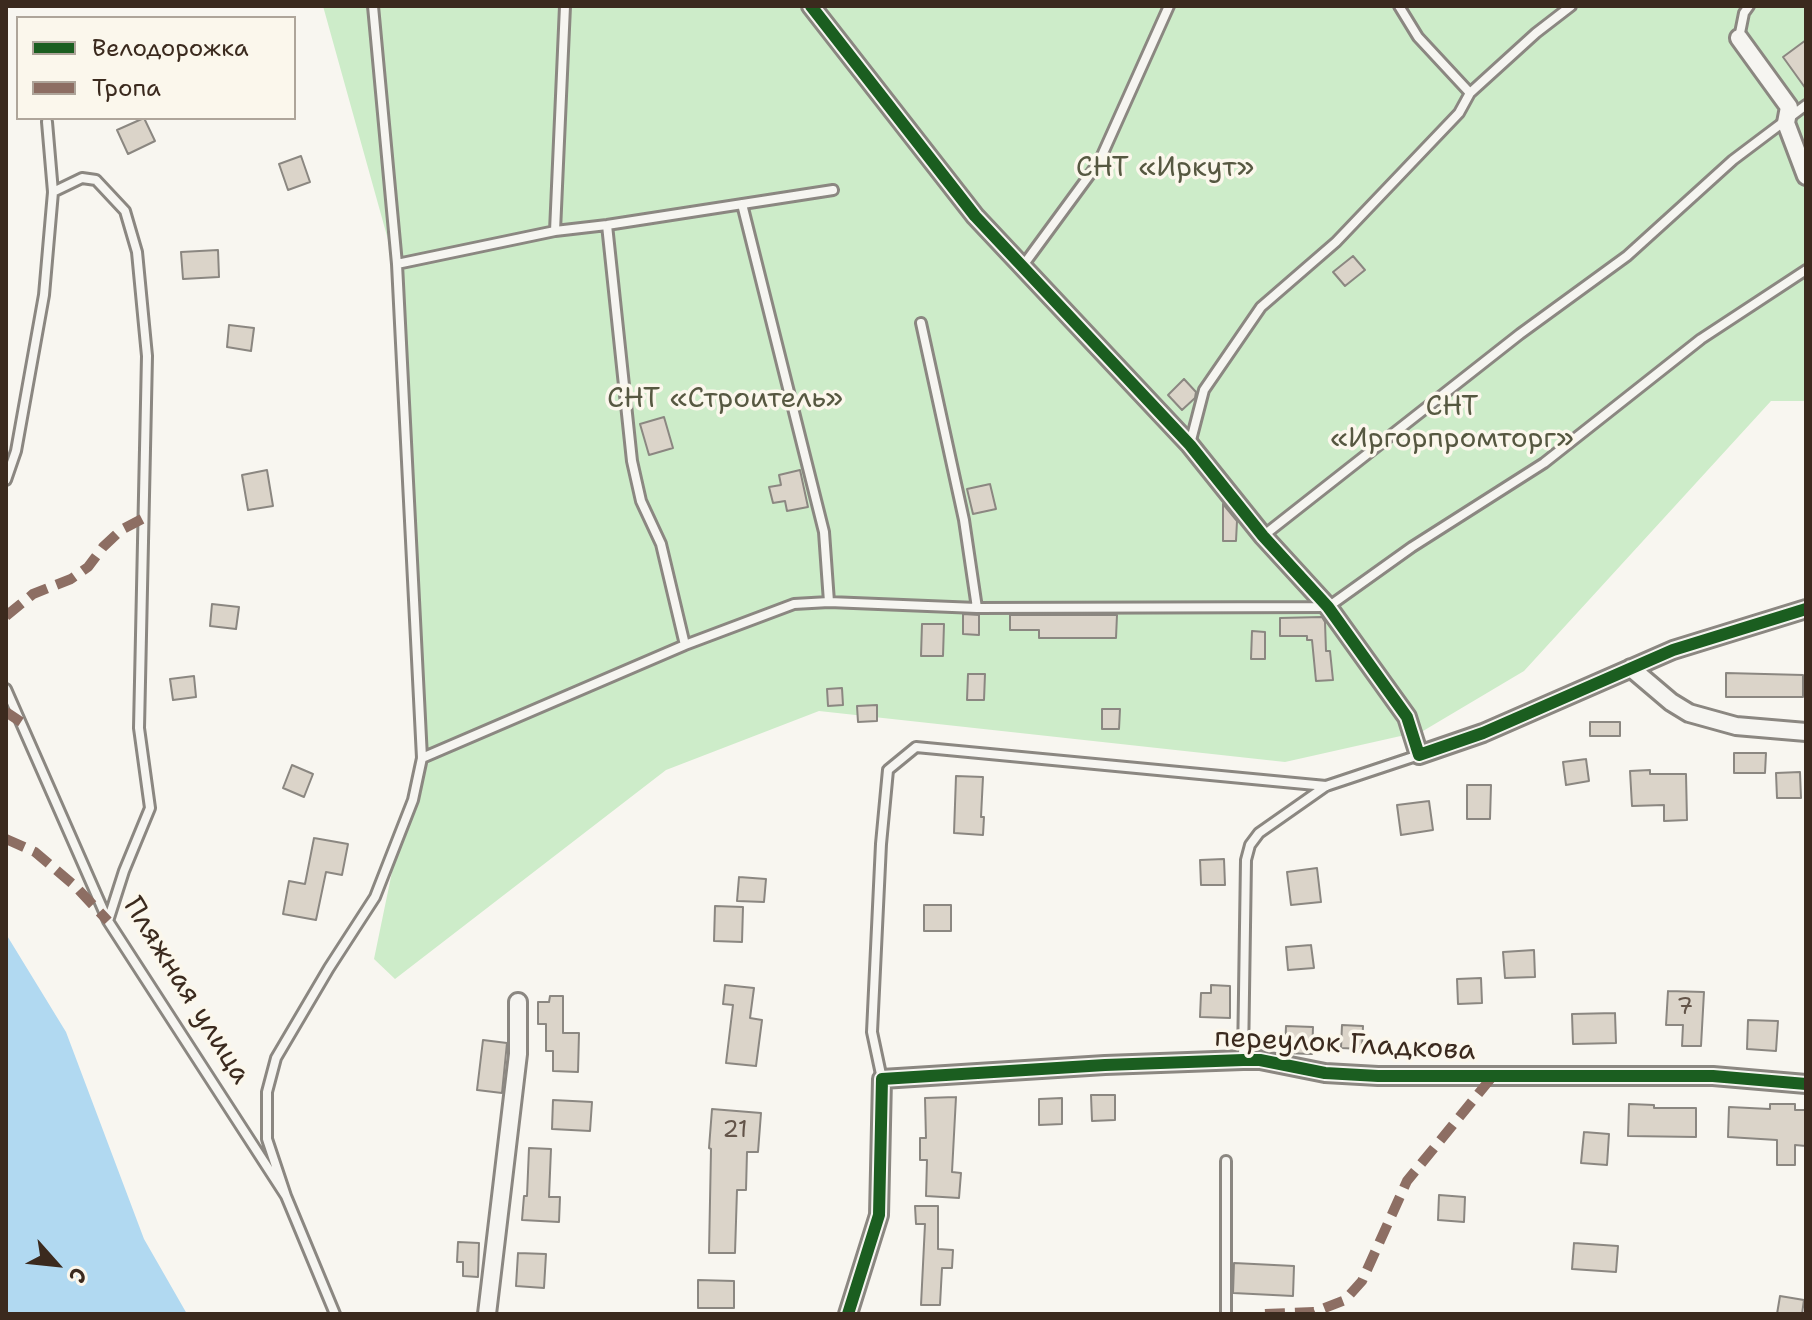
<!DOCTYPE html>
<html>
<head>
<meta charset="utf-8">
<style>
  body { margin:0 }
  #map { position:relative; width:1812px; height:1320px; overflow:hidden; background:#f8f6f0; font-family:"Shantell Sans",sans-serif }
  canvas { display:block }
  .frame { position:absolute; inset:0; border:8px solid #3b2a1e; pointer-events:none }
  .legend { position:absolute; left:16px; top:16px; width:280px; height:104px; box-sizing:border-box; background:#fbf7ec; border:2px solid #aea59a; margin:0; padding:10px 14px; list-style:none; font-size:24px; color:#3b2a1e }
  .legend li { display:flex; align-items:center; gap:16px; height:40px }
  .legend b { width:40px; border:2px solid #aea59a }
  .north { position:absolute; left:16px; top:1224px; width:80px; height:80px; -webkit-text-stroke:6px #fbf7ec; paint-order:stroke; rotate:117deg; font-size:22px; font-weight:700; line-height:32px; text-align:center; color:#3b2a1e }
  .north::after { content:''; display:block; margin:auto; width:28px; height:36px; background:#3b2a1e; clip-path:polygon(50% 0,100% 100%,50% 72%,0 100%) }
</style>
</head>
<body>
<div id="map">
<canvas width="1812" height="1320"></canvas>
<div class="frame"></div>
<ul class="legend">
<li><b style="height:10px;background:#1b5e20"></b>Велодорожка</li>
<li><b style="height:10px;background:#8d6e63"></b>Тропа</li>
</ul>
<div class="north">С</div>
</div>
<script>
const context = document.querySelector('canvas').getContext('2d');
context.lineJoin = 'round';
function fill(path, color) { context.fillStyle = color; context.fill(path, 'evenodd'); }
const toPath = rows => new Path2D(rows.map(r => 'M' + r).join(''));
function strokePath(path, color, width, dash) { context.strokeStyle = color; context.lineWidth = width; context.lineCap = dash ? 'butt' : 'round'; context.setLineDash(dash || []); context.stroke(path); }
function write(font, color, halo, rows, align = 'center') {
  context.font = font + ' "Shantell Sans",sans-serif'; context.lineWidth = 7; context.setLineDash([]); context.textBaseline = 'middle'; context.strokeStyle = halo; context.fillStyle = color; for (const [text, x, y, turn = 0] of rows) {
    context.save(); context.translate(x, y); context.rotate((+turn || 0) * Math.PI / 180); context.textAlign = isNaN(turn) ? turn : align; if (halo) context.strokeText(text, 0, 0); context.fillText(text, 0, 0); context.restore();
  }
}
fill(toPath([
  [323,6,1806,6,1806,401,1771,401,1524,671,1423,731,1285,762,819,711,666,770,395,979,374,959,418,746,392,254]
]), '#cdecc9');
fill(toPath([
  [6,934,66,1032,144,1239,187,1314,6,1314]
]), '#b1d9f1');
const building = toPath([
  [1806,40,1806,89,1783,57,1806,40],
  [144,118,155,141,128,154,117,130,144,118],
  [301,156,310,182,288,190,279,164,301,156],
  [218,250,219,277,183,279,181,252,218,250],
  [1353,256,1365,270,1345,286,1333,272,1353,256],
  [229,325,254,328,251,351,227,347,229,325],
  [1184,379,1196,392,1195,398,1182,410,1168,395,1184,379],
  [664,417,673,448,649,455,640,424,664,417],
  [267,470,273,506,248,510,242,475,267,470],
  [800,470,808,507,787,511,785,501,773,503,769,487,781,485,779,475,800,470],
  [990,484,996,509,973,514,967,489,990,484],
  [1223,504,1237,521,1236,541,1223,541,1223,504],
  [212,604,239,607,236,629,210,626,212,604],
  [963,614,979,615,979,635,963,634,963,614],
  [1010,615,1117,615,1116,638,1039,638,1039,630,1010,630,1010,615],
  [1322,617,1325,622,1326,651,1330,651,1333,680,1316,681,1312,640,1307,640,1307,636,1280,636,1280,618,1322,617],
  [922,624,944,624,943,656,921,656,922,624],
  [1252,631,1265,632,1265,659,1251,659,1252,631],
  [1726,673,1803,675,1803,697,1726,697,1726,673],
  [968,674,985,674,984,700,967,700,968,674],
  [194,676,196,697,173,700,170,679,194,676],
  [842,688,843,705,828,706,827,689,842,688],
  [877,705,877,721,858,722,857,706,877,705],
  [1102,709,1120,709,1119,729,1102,729,1102,709],
  [1590,722,1620,722,1620,736,1590,736,1590,722],
  [1734,753,1766,753,1765,773,1734,773,1734,753],
  [1586,759,1589,781,1566,785,1563,762,1586,759],
  [292,765,313,774,304,797,283,788,292,765],
  [1650,770,1650,774,1686,774,1687,820,1664,821,1664,805,1632,806,1630,771,1650,770],
  [1800,772,1801,798,1777,798,1776,773,1800,772],
  [956,776,983,777,981,817,984,817,983,835,954,833,956,776],
  [1467,785,1491,785,1490,819,1467,819,1467,785],
  [1429,801,1433,830,1401,835,1397,805,1429,801],
  [314,838,348,844,342,875,326,872,316,920,283,914,289,881,305,884,314,838],
  [1224,859,1225,885,1201,885,1200,860,1224,859],
  [1317,868,1321,902,1291,905,1287,872,1317,868],
  [739,877,766,879,764,902,737,901,739,877],
  [924,905,951,905,951,931,924,931,924,905],
  [715,906,743,907,742,942,714,941,715,906],
  [1311,945,1314,968,1288,970,1286,947,1311,945],
  [1534,950,1535,977,1505,978,1503,952,1534,950],
  [1481,978,1482,1003,1458,1004,1457,979,1481,978],
  [725,985,754,988,750,1018,762,1020,756,1066,726,1063,733,1005,723,1004,725,985],
  [1211,985,1230,986,1230,1018,1200,1017,1201,993,1211,993,1211,985],
  [1668,991,1704,992,1701,1046,1682,1046,1683,1025,1666,1025,1668,991],
  [550,996,563,996,563,1033,579,1033,578,1072,553,1071,553,1051,546,1051,546,1024,538,1024,538,1002,549,1002,550,996],
  [1615,1013,1616,1043,1573,1044,1572,1014,1615,1013],
  [1748,1020,1778,1021,1776,1051,1747,1049,1748,1020],
  [1342,1025,1363,1026,1362,1049,1341,1048,1342,1025],
  [1286,1026,1313,1027,1312,1054,1285,1053,1286,1026],
  [483,1040,507,1043,502,1093,477,1090,483,1040],
  [1091,1095,1115,1095,1115,1120,1092,1121,1091,1095],
  [956,1097,952,1172,961,1173,959,1198,926,1196,927,1160,920,1160,920,1138,926,1138,925,1098,956,1097],
  [1062,1098,1062,1124,1039,1125,1039,1099,1062,1098],
  [553,1100,592,1102,590,1131,552,1129,553,1100],
  [1629,1104,1654,1105,1654,1108,1696,1108,1696,1137,1628,1136,1629,1104],
  [1770,1104,1795,1104,1795,1110,1806,1110,1806,1146,1795,1145,1795,1165,1777,1165,1777,1140,1728,1137,1729,1107,1770,1109,1770,1104],
  [712,1109,761,1113,758,1152,747,1152,746,1190,737,1190,735,1253,709,1253,711,1149,709,1148,712,1109],
  [1584,1132,1609,1134,1607,1165,1581,1163,1584,1132],
  [529,1148,551,1149,549,1197,560,1197,559,1222,522,1220,524,1196,527,1196,529,1148],
  [1439,1195,1465,1197,1464,1222,1438,1220,1439,1195],
  [915,1206,938,1206,938,1249,953,1250,952,1268,942,1268,940,1305,921,1305,925,1224,916,1224,915,1206],
  [458,1242,479,1243,478,1277,463,1276,463,1262,457,1262,458,1242],
  [1574,1243,1618,1246,1616,1272,1572,1269,1574,1243],
  [518,1253,546,1254,544,1288,516,1286,518,1253],
  [1234,1263,1294,1266,1293,1296,1233,1293,1234,1263],
  [698,1280,734,1281,734,1308,698,1308,698,1280],
  [1780,1296,1804,1300,1802,1314,1777,1314,1780,1296]
]);
fill(building, '#dbd4c9');
strokePath(building, '#8b8781', 2);
const service = toPath([
  [1399,6,1418,37,1470,93],
  [1739,38,1744,13,1749,6],
  [53,192,82,178,96,180,125,211,137,252,147,356,139,728,150,808,124,871,108,921],
  [742,204,824,532,829,602],
  [607,225,632,461,641,501,661,544,685,645],
  [555,231,565,6],
  [397,264,555,231,607,225,833,190],
  [1022,267,1099,162,1169,6],
  [921,323,964,520,977,608],
  [1190,444,1204,390,1261,307,1336,242,1459,113,1470,93,1536,33,1571,6],
  [6,480,16,451,44,295,53,192,47,122],
  [1263,536,1520,334,1627,256,1733,160,1806,105],
  [6,689,108,921,286,1196,335,1314],
  [422,758,685,645,794,604,829,602,977,608,1328,607,1412,547,1544,463,1701,339,1806,270],
  [1243,1060,1246,860,1250,845,1259,833,1326,786,1419,755],
  [882,1079,872,1032,881,844,888,770,916,747,1326,786],
  [286,1196,267,1139,267,1092,276,1058,329,968,375,897,413,800,422,758,397,264,373,6],
  [1226,1314,1226,1161]
]);
const minor = toPath([
  [811,6,975,216,1190,445,1263,536,1328,607,1407,717,1419,755,1483,733,1673,650,1806,609],
  [1739,38,1789,107,1786,123,1806,176],
  [1631,668,1671,702,1689,713,1736,726,1806,732],
  [487,1314,518,1054,518,1002],
  [848,1314,879,1215,882,1079,1105,1065,1243,1060,1260,1060,1325,1073,1378,1076,1713,1076,1806,1084]
]);
strokePath(service, '#8b8781', 14);
strokePath(minor, '#8b8781', 22);
strokePath(service, '#f6f5f1', 8);
strokePath(minor, '#f6f5f1', 16);
strokePath(toPath([
  [6,616,33,594,71,579,88,567,103,547,121,530,142,519],
  [6,712,21,722],
  [6,839,35,852,75,886,108,921],
  [1265,1314,1314,1312,1345,1300,1362,1281,1407,1181,1492,1077]
]), '#8d6e63', 10, [20, 10]);
strokePath(toPath([
  [811,6,975,216,1190,445,1263,536,1328,607,1407,717,1419,755,1483,733,1673,650,1806,609],
  [848,1314,879,1215,882,1079,1105,1065,1243,1060,1260,1060,1325,1073,1378,1076,1713,1076,1806,1084]
]), '#1b5e20', 12);
write('24px', '#635449', null, [
  ["7",1685,1008],
  ["21",735,1131]
]);
write('28px', '#565841', '#fbf7ec', [
  ["СНТ «Иркут»",1165,169],
  ["СНТ «Строитель»",725,400],
  ["СНТ",1452,408],
  ["«Иргорпромторг»",1452,440]
]);
write('28px', '#3b2a1e', '#fbf7ec', [
  ["Пляжная улица",186,991,58],
  ["переулок Гладкова",1345,1045,3]
]);
</script>
</body>
</html>
